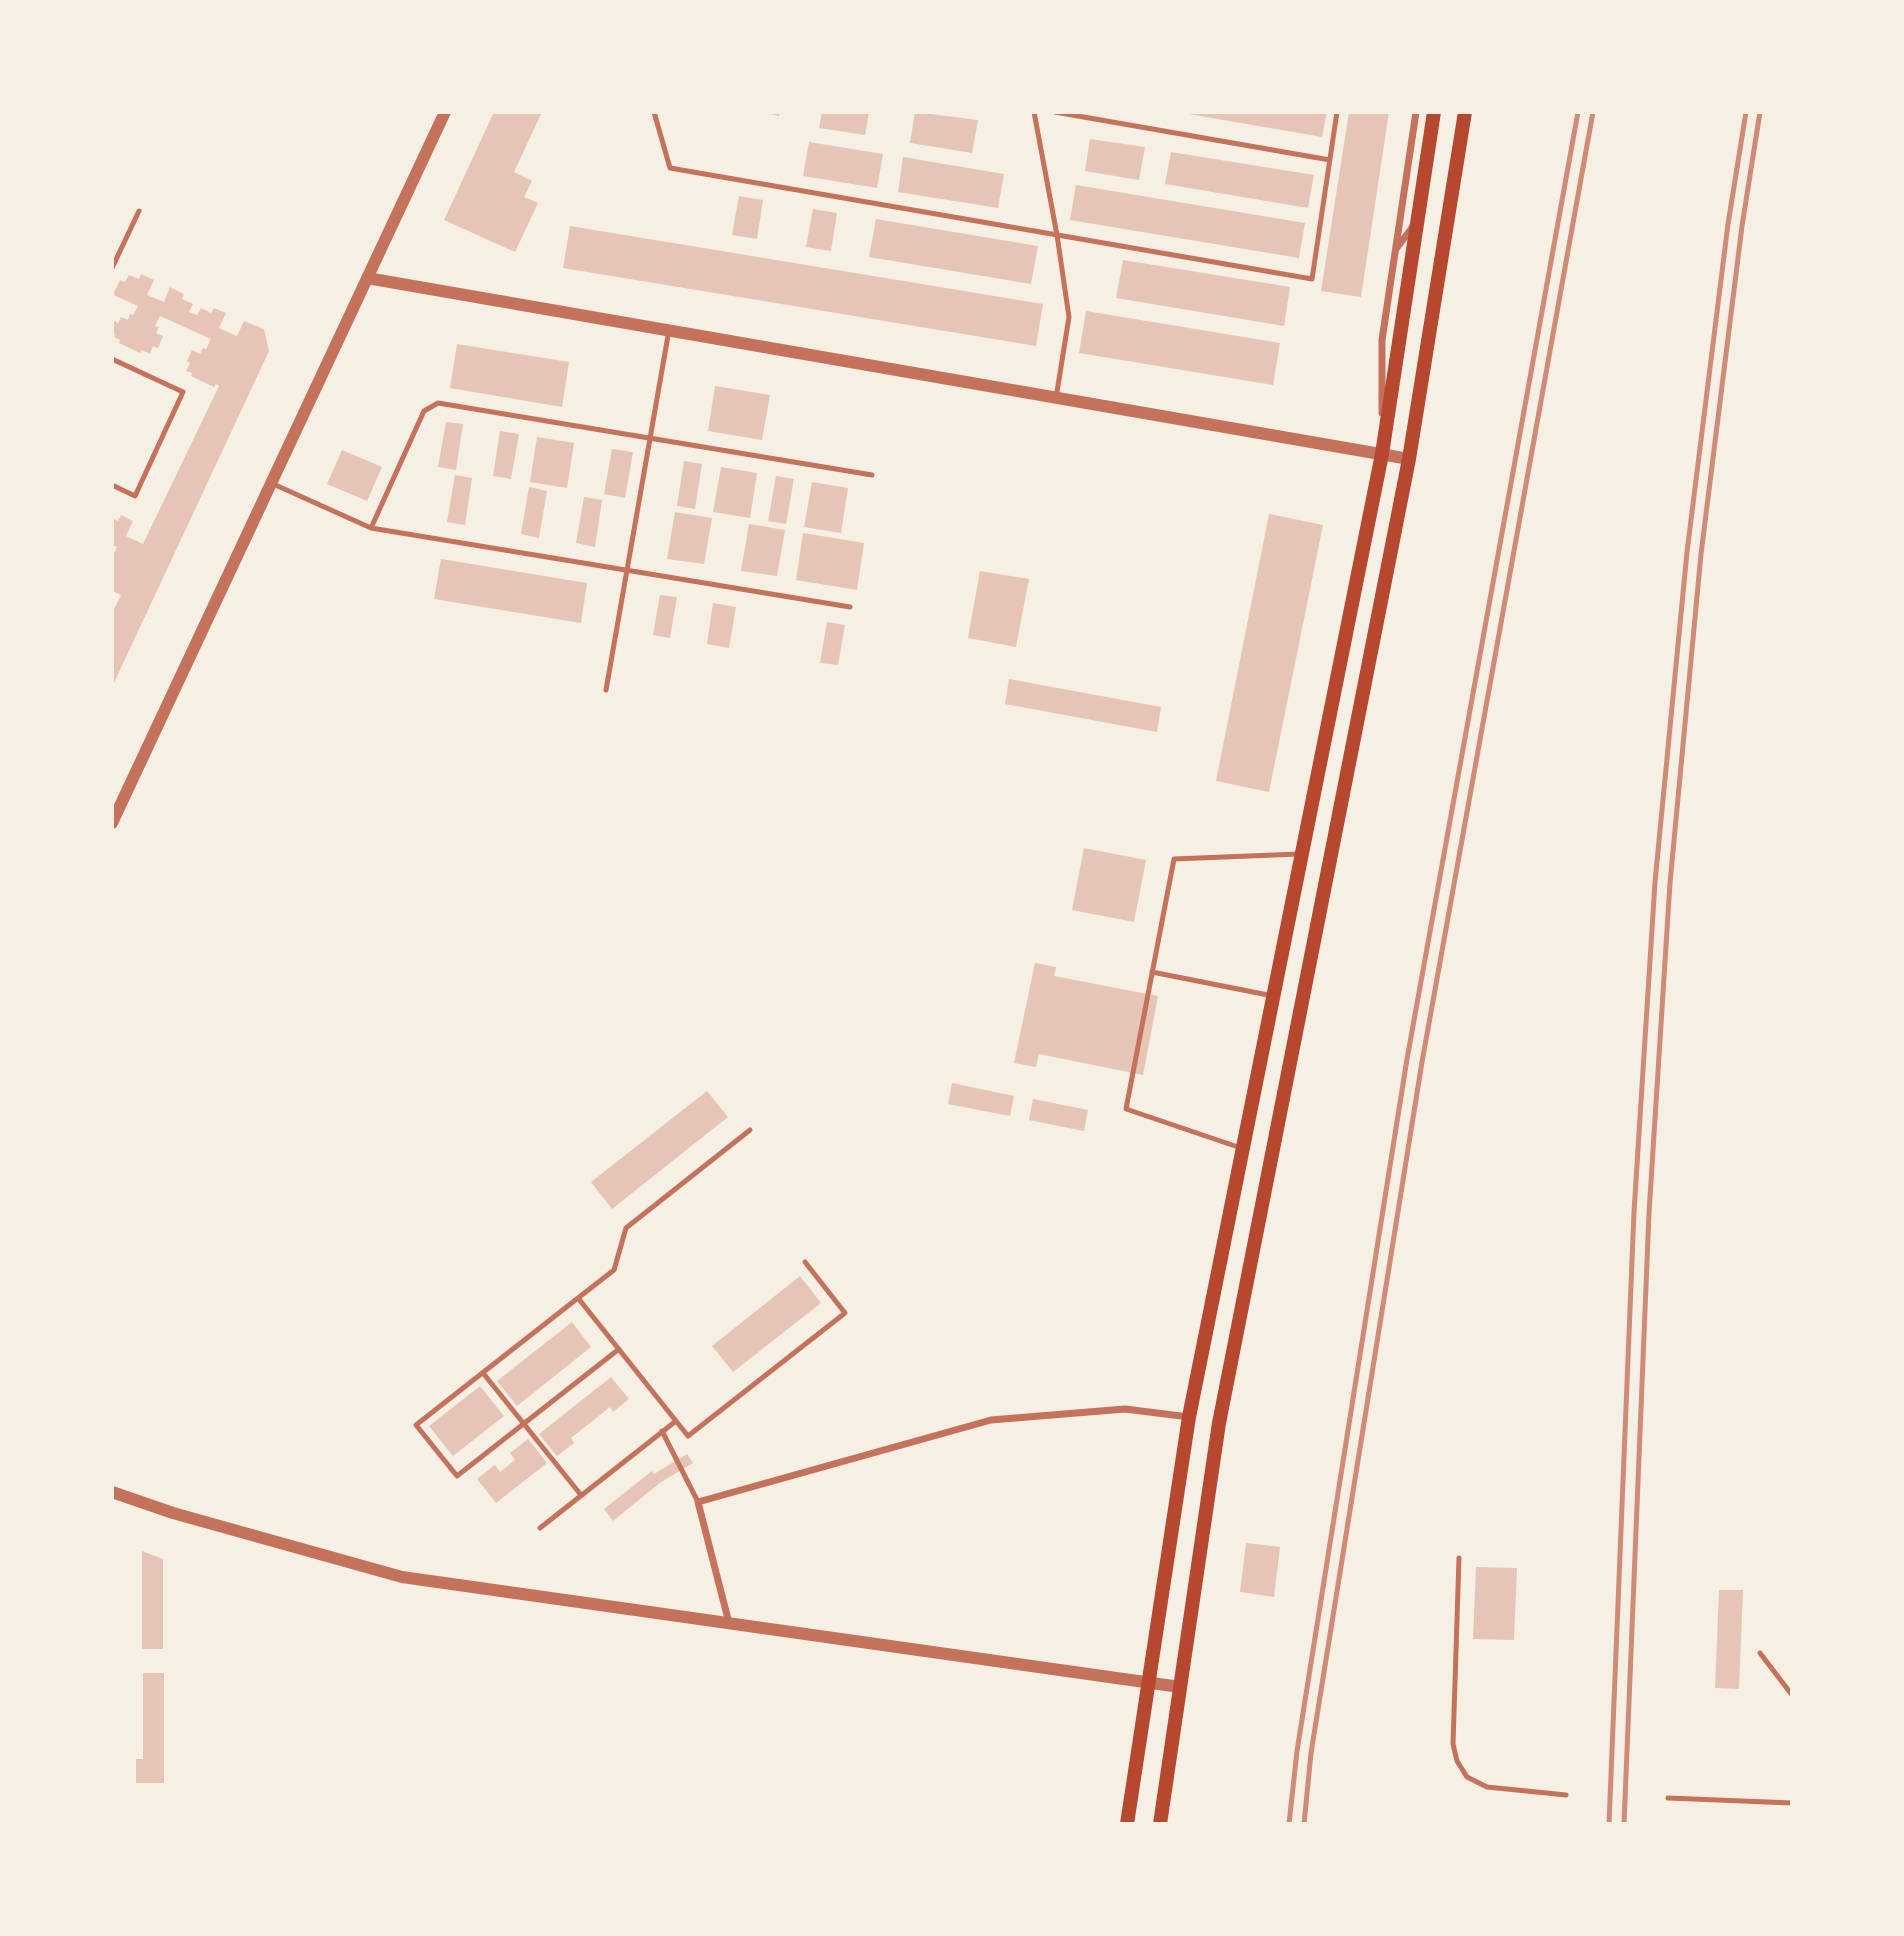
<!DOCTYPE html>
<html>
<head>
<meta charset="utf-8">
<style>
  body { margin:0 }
  #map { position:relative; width:1904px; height:1936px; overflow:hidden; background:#f6efe4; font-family:"Libre Baskerville",serif }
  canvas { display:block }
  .frame { position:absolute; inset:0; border:114px solid #f6efe4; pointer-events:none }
</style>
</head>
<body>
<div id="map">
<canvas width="1904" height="1936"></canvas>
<div class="frame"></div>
</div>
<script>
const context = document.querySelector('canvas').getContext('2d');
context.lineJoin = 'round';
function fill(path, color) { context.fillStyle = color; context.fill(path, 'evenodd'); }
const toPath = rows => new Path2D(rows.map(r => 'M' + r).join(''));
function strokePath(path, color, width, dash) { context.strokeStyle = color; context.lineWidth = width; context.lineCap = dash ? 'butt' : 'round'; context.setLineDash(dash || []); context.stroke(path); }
fill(toPath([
  [494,112,542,112,514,172,532,181,524,197,538,203,515,252,444,220],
  [762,112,780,112,779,116],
  [822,112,869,112,865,135,819,128],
  [915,112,978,120,972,153,910,143],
  [1177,112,1327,112,1322,137],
  [1349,112,1389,112,1361,297,1321,291],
  [1090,139,1145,147,1139,180,1085,171],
  [809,142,883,154,877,188,803,176],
  [1171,152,1314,175,1308,208,1165,184],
  [903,157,1004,174,998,208,898,192],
  [1076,185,1305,223,1299,258,1070,220],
  [739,196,763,200,757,239,732,235],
  [813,209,837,213,831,251,806,247],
  [876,219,1038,246,1031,284,869,257],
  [570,226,1043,304,1036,346,563,268],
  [1123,260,1290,287,1284,326,1116,298],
  [141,274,154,280,147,295,164,302,170,287,184,294,182,299,193,304,189,312,197,315,201,308,211,313,214,308,226,313,219,328,237,336,244,321,264,329,269,351,112,687,112,613,121,595,112,591,112,557,117,547,112,545,112,518,118,521,121,515,133,521,126,536,143,544,219,386,216,384,214,387,191,376,192,373,186,371,190,363,187,361,192,350,200,354,203,348,206,349,211,339,160,316,155,326,159,327,156,333,163,336,158,348,153,346,150,354,142,350,140,353,119,343,120,340,114,337,115,334,112,333,114,321,118,323,121,317,128,320,130,314,133,315,138,306,113,295,120,280,125,282,129,275,139,279],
  [1086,311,1280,343,1273,385,1079,353],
  [457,344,569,362,562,407,450,388],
  [715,386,770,395,762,440,708,431],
  [446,422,463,424,456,470,438,467],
  [500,431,519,434,511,479,493,476],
  [537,437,574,443,567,488,530,482],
  [612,449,633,452,625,498,604,494],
  [342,450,382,467,367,501,327,484],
  [684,461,702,464,695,509,677,506],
  [721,467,757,473,750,518,713,512],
  [455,475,472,478,465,525,447,522],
  [776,476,794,479,786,524,768,521],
  [812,482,848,488,841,533,804,527],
  [529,487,547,491,539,538,521,534],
  [584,497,602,500,595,547,576,543],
  [675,512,712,518,704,564,667,559],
  [1269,514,1323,525,1269,792,1216,781],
  [749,524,785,530,777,576,741,571],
  [803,533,864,543,857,590,796,580],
  [441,559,587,583,581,623,434,599],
  [980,571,1029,579,1016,647,968,638],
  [660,595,677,597,670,638,653,635],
  [713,603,736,607,729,648,707,644],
  [827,622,845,625,838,665,820,663],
  [1009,679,1161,707,1157,732,1005,704],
  [1084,848,1146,860,1134,922,1072,910],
  [1035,963,1056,967,1054,976,1158,996,1143,1075,1039,1054,1036,1067,1014,1063],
  [952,1083,1014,1096,1010,1116,948,1104],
  [707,1091,728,1117,612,1209,591,1182],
  [1033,1099,1088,1110,1084,1131,1029,1120],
  [800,1276,821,1303,733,1372,712,1346],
  [572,1322,591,1347,517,1406,497,1381],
  [611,1377,629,1399,613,1412,610,1407,571,1438,574,1443,557,1456,539,1434],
  [480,1386,504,1416,453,1456,429,1426],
  [528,1439,547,1463,496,1503,477,1479,495,1465,500,1472,515,1460,510,1453],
  [687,1454,693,1463,661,1482,613,1521,604,1509,652,1471,654,1474],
  [1246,1543,1280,1547,1274,1597,1240,1592],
  [142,1551,163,1559,163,1649,142,1649],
  [1476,1567,1517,1568,1514,1640,1473,1639],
  [1719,1590,1743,1590,1739,1689,1715,1688],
  [143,1673,164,1673,164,1783,136,1783,136,1759,143,1759]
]), '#e6c5b7');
strokePath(toPath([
  [654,112,670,168,1312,279,1337,112],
  [1034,112,1057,235,1069,317,1056,398],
  [1055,112,1330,160],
  [112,268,139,211],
  [112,359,183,392,135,496,112,485],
  [271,483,371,528,850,607],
  [371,528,424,411,438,403,872,475],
  [606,690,669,330],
  [1152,972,1273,996],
  [1241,1148,1126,1109,1174,859,1299,854],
  [578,1298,614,1270,626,1228,750,1130],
  [483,1373,581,1495],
  [676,1421,688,1436,845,1313,805,1262],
  [662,1431,698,1502],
  [540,1528,676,1421,578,1298,416,1425,457,1476,619,1349],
  [1459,1558,1453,1744,1457,1761,1467,1777,1487,1787,1566,1795],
  [1760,1653,1792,1695],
  [1668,1798,1792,1803]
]), '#c5725c', 5);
strokePath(toPath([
  [1396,249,1414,225],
  [1382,413,1382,340,1416,112],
  [729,1623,698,1502,991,1420,1125,1409,1189,1417]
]), '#c5725c', 7);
strokePath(toPath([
  [367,278,1409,459],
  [112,823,445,112],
  [112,1492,173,1513,402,1577,1180,1687]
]), '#c5725c', 12);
strokePath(toPath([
  [1127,1824,1189,1417,1382,454,1434,112],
  [1160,1824,1219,1423,1409,459,1465,112]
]), '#b5482f', 14);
strokePath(toPath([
  [1289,1824,1297,1751,1407,1059,1578,112],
  [1304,1824,1311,1753,1422,1062,1593,112],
  [1609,1824,1634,1212,1655,882,1687,552,1728,224,1746,112],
  [1624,1824,1649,1213,1670,883,1701,554,1742,226,1760,112]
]), '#cf8b77', 5);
</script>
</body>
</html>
